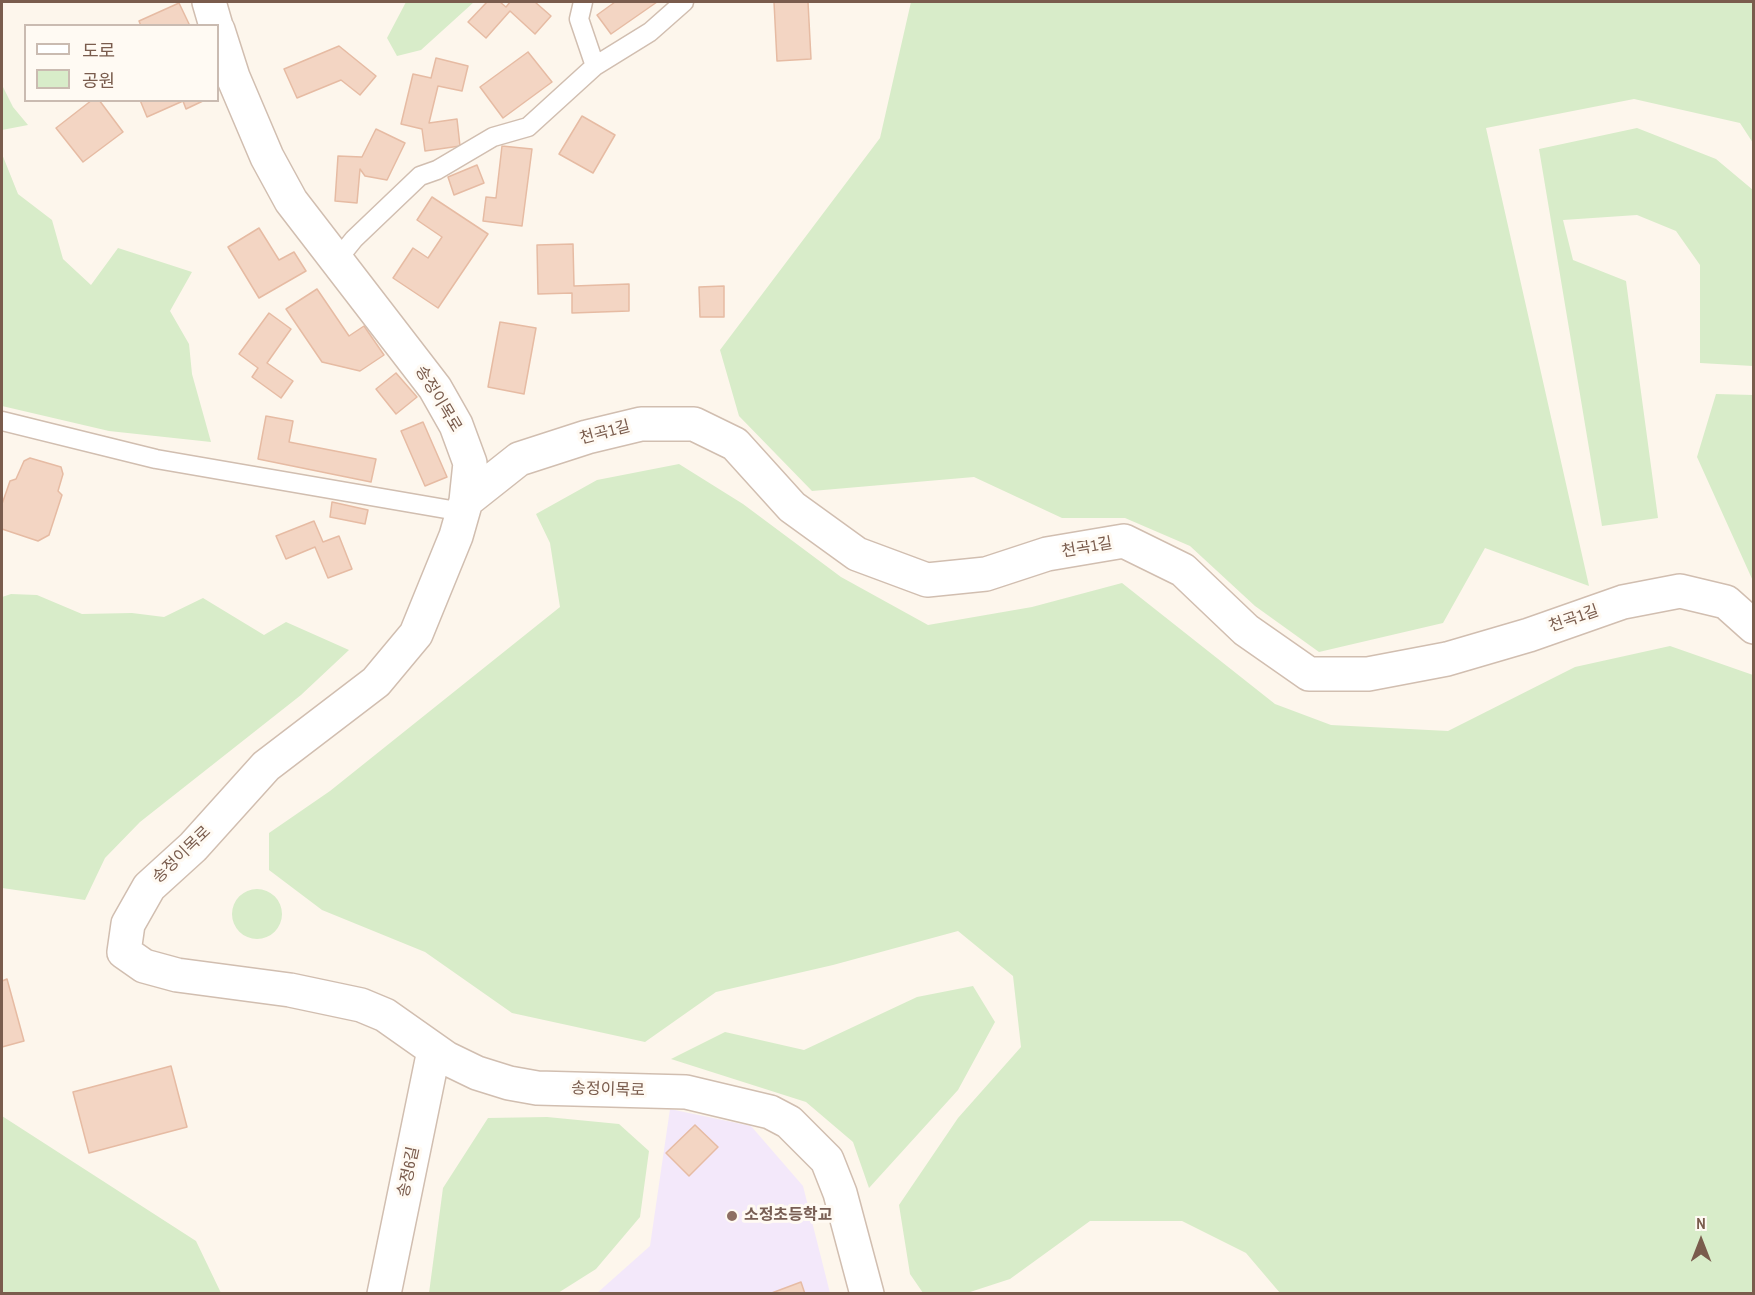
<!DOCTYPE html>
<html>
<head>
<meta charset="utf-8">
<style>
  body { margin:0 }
  #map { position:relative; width:1755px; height:1295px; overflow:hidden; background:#fdf6ec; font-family:"Archivo Narrow","Noto Sans KR",sans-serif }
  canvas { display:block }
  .frame { position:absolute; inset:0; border:3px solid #7a5c4d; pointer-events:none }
  .legend { position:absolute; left:24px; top:24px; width:195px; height:78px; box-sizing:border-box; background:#fffaf3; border:2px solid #cabbb1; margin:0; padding:8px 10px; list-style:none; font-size:18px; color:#7a5c4d }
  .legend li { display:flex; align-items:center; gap:12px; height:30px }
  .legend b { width:30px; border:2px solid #cabbb1 }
  .north { position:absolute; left:1671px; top:1211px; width:60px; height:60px; -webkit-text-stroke:4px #fffaf3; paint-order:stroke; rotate:0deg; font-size:16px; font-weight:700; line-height:24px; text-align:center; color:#7a5c4d }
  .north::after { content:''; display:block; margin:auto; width:21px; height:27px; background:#7a5c4d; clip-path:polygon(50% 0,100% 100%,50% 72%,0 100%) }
</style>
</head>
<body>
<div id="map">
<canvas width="1755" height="1295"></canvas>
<div class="frame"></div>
<ul class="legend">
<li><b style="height:8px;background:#fff"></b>도로</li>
<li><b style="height:16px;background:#d8ecc9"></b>공원</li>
</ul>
<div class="north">N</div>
</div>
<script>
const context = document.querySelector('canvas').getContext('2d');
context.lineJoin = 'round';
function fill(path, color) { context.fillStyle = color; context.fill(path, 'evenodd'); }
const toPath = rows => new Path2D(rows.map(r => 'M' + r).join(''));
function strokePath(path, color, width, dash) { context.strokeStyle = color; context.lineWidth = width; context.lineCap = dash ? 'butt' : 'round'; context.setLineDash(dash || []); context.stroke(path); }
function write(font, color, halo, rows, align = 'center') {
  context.font = font + ' "Archivo Narrow","Noto Sans KR",sans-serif'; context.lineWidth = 6; context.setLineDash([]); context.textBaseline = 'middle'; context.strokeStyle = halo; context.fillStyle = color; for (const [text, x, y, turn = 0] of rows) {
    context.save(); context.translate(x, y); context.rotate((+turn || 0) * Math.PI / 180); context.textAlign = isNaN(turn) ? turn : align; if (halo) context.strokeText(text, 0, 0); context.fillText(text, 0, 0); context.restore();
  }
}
fill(toPath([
  [670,1109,751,1126,803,1186,830,1293,596,1294,650,1246]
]), '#f3e8fa');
fill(toPath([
  [406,2,474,2,421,50,397,56,387,38],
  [911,2,1753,2,1753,143,1740,123,1634,99,1486,128,1589,586,1485,548,1443,623,1319,652,1255,606,1190,546,1125,518,1062,518,974,477,812,491,739,416,720,350,880,138],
  [2,85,13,107,28,125,2,130],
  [1637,128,1716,159,1753,190,1753,366,1700,363,1700,265,1676,231,1637,215,1563,220,1573,260,1626,281,1658,518,1602,526,1539,149],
  [2,154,18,194,52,220,63,259,91,285,118,248,192,272,170,311,189,344,192,374,211,442,109,431,2,406],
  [1716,394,1753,395,1753,581,1697,457],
  [679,464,743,504,841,577,928,625,1032,607,1122,583,1275,704,1331,725,1448,731,1575,667,1670,646,1753,675,1753,1293,1280,1293,1246,1253,1182,1221,1090,1221,1010,1279,967,1293,923,1293,910,1274,899,1205,958,1118,1021,1047,1013,976,958,931,833,965,716,992,645,1042,512,1013,425,952,322,910,269,870,269,833,330,791,560,607,550,543,536,514,597,480],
  [11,594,37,595,82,614,132,613,164,617,203,598,264,635,286,622,349,650,301,695,140,822,105,858,85,900,2,888,2,597],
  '232 914a25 25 0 1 1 50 0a25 25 0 1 1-50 0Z',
  [973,986,995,1022,958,1090,869,1188,853,1142,806,1102,671,1059,725,1032,804,1050,917,997],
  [2,1116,196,1241,221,1293,2,1293],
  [547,1117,619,1124,649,1151,640,1217,596,1269,558,1293,429,1293,443,1188,488,1118]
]), '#d8ecc9');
const building = toPath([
  [487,2,500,2,506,7,510,2,535,2,551,16,535,34,510,11,486,38,468,22,487,2],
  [615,2,657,2,611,34,597,15,615,2],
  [774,2,808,2,811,59,777,61,774,2],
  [179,3,190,26,141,26,139,21,179,3],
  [339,46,376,76,360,95,341,80,297,98,284,69,339,46],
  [528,52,552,82,503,118,480,87,528,52],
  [436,58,468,66,462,91,438,86,429,123,457,119,460,146,425,151,422,129,401,124,413,74,431,78,436,58],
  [92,100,99,100,123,132,83,162,56,128,92,100],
  [140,100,205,100,186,109,183,101,147,117,140,100],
  [582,116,615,135,593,173,559,154,582,116],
  [376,129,405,143,387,180,365,176,360,169,357,203,335,201,338,156,362,157,376,129],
  [502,146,532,149,522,226,483,221,486,197,496,198,502,146],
  [477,165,484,183,454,195,448,177,477,165],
  [432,197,488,234,438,308,393,278,413,248,428,258,442,237,417,220,432,197],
  [259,228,279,260,294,252,306,271,259,298,228,247,259,228],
  [573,244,574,286,629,284,629,311,572,313,572,293,538,294,537,245,573,244],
  [724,286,724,317,700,317,699,287,724,286],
  [317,289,349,336,364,326,384,355,360,371,322,362,286,309,317,289],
  [269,313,291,329,267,363,293,381,281,398,252,377,258,368,239,354,269,313],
  [500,322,536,328,524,394,488,387,500,322],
  [396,373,417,397,396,414,376,389,396,373],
  [266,416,293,421,289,442,376,459,371,482,258,459,266,416],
  [423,422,447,477,425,486,401,431,423,422],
  [30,458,61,467,63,474,58,491,62,495,49,535,38,541,2,529,2,504,10,481,16,479,24,461,30,458],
  [332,502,368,510,365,524,330,517,332,502],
  [314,521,323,542,339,536,352,569,328,578,315,547,286,559,276,536,314,521],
  [7,979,24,1041,2,1047,2,981,7,979],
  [171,1066,187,1127,89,1153,73,1092,171,1066],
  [695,1125,718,1147,689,1176,666,1153,695,1125],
  [801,1282,805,1294,769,1294,801,1282]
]);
fill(building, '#f3d5c3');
strokePath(building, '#e6bba3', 1.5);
const lane = toPath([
  [595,66,650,32,684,2],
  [337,260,354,239,420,176,437,170,493,137,528,127,595,66,579,19,583,2],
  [2,421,156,459,463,512]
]);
const street = toPath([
  [209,2,216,26],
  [218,30,233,77,267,157,291,201,435,388,456,425,470,463,466,501,456,536,416,634,376,682,266,766,193,847,149,887,128,924,124,952,144,966,177,975,290,990,361,1005,385,1015,446,1058,477,1073,509,1083,537,1088,686,1092,770,1112,789,1122,827,1160,840,1193,867,1294],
  [466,501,519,459,587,437,641,424,694,424,735,444,792,507,857,554,927,580,986,574,1047,554,1124,541,1183,570,1246,630,1309,674,1368,674,1447,659,1529,635,1623,602,1680,591,1726,602,1754,627],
  [384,1294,434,1050]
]);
strokePath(lane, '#d1beb0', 21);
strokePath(street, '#d1beb0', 36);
strokePath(lane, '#fff', 18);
strokePath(street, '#fff', 33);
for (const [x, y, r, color] of [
  [732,1216,6,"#8d6e63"]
]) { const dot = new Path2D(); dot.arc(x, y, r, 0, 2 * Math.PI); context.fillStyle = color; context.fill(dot); strokePath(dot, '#fffaf3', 2); }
write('16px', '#7a5c4d', '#fffaf3', [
  ["송정이목로",438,399,59],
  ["천곡1길",605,433,-15],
  ["천곡1길",1087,548,-10],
  ["천곡1길",1574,619,-19],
  ["송정이목로",182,855,-44],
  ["송정이목로",608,1090,2],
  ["송정6길",409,1172,-78]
]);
write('bold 16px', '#785e54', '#fffaf3', [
  ["소정초등학교",744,1216]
], 'left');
</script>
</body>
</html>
